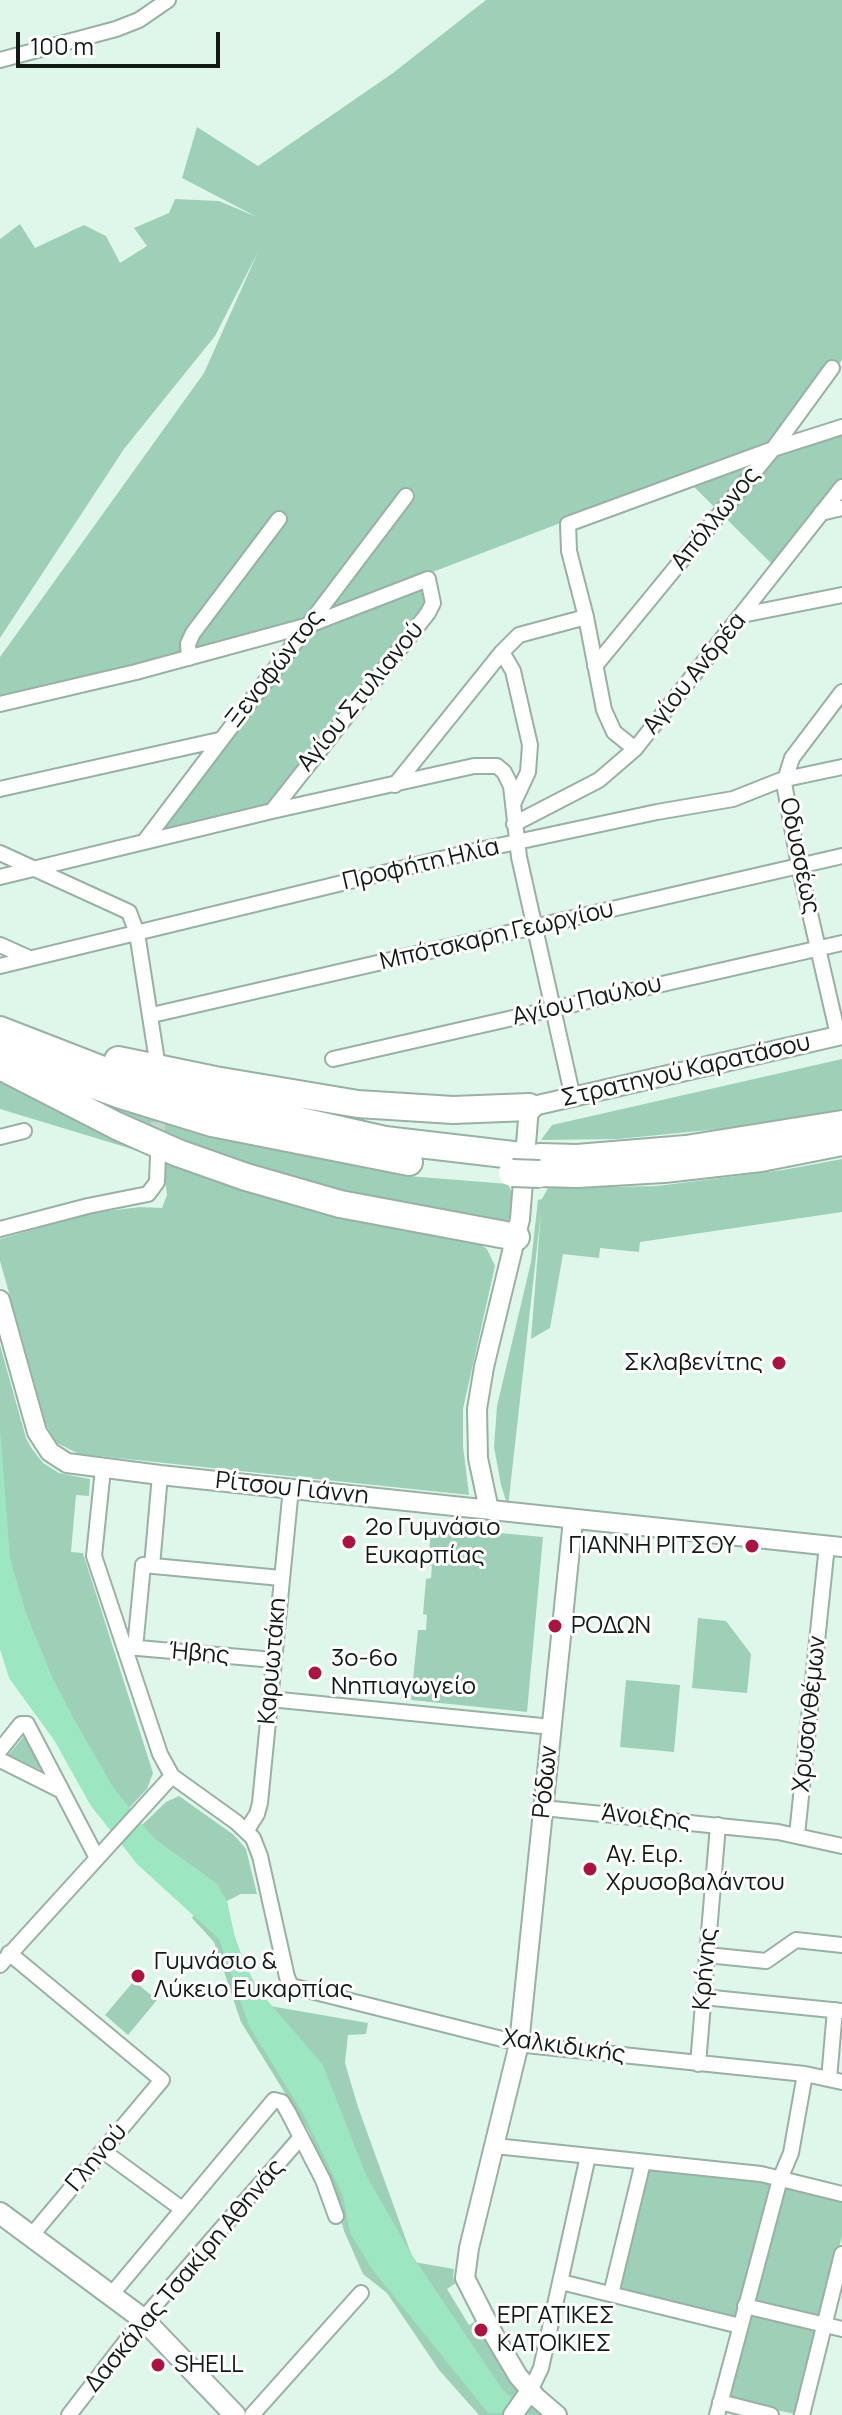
<!DOCTYPE html>
<html>
<head>
<meta charset="utf-8">
<style>
  body { margin:0 }
  #map { position:relative; width:842px; height:2415px; overflow:hidden; background:#dff7eb; font-family:Manrope,sans-serif }
  canvas { display:block }
  .scale { position:absolute; left:16px; top:32px; width:204px; height:36px; box-sizing:border-box; border:4px solid #121a16; border-top:0; padding-left:10px; font-size:24px; line-height:28px; white-space:nowrap; color:#121a16; -webkit-text-stroke:6px #fff; paint-order:stroke }
</style>
</head>
<body>
<div id="map">
<canvas width="842" height="2415"></canvas>
<div class="scale">100 m</div>
</div>
<script>
const context = document.querySelector('canvas').getContext('2d');
context.lineJoin = 'round';
function fill(path, color) { context.fillStyle = color; context.fill(path, 'evenodd'); }
const toPath = rows => new Path2D(rows.map(r => 'M' + r).join(''));
function strokePath(path, color, width, dash) { context.strokeStyle = color; context.lineWidth = width; context.lineCap = dash ? 'butt' : 'round'; context.setLineDash(dash || []); context.stroke(path); }
function write(font, color, halo, rows, align = 'center') {
  context.font = font + ' Manrope,sans-serif'; context.lineWidth = 6; context.setLineDash([]); context.textBaseline = 'middle'; context.strokeStyle = halo; context.fillStyle = color; for (const [text, x, y, turn = 0] of rows) {
    context.save(); context.translate(x, y); context.rotate((+turn || 0) * Math.PI / 180); context.textAlign = isNaN(turn) ? turn : align; if (halo) context.strokeText(text, 0, 0); context.fillText(text, 0, 0); context.restore();
  }
}
fill(toPath([
  [486,0,842,0,842,360,757,460,842,433,842,478,772,564,683,476,417,578,430,606,268,806,160,832,300,647,321,616,165,660,0,699,0,657,204,373,258,252,215,336,124,449,0,638,0,239,20,224,35,248,84,225,106,236,120,263,147,246,134,228,169,213,175,199,219,201,257,217,182,178,197,127,258,166,393,73],
  [842,1059,842,1111,800,1121,618,1139,541,1140,552,1125],
  [0,1075,145,1153,0,1109],
  [57,1082,248,1140,408,1176,508,1184,516,1202,513,1214,508,1220,478,1223,364,1204,208,1154],
  [162,1156,251,1192,296,1205,475,1241,487,1249,495,1266,463,1409,463,1446,469,1495,79,1454,55,1442,46,1424,0,1261,0,1239,91,1213,140,1207,162,1208,167,1195],
  [842,1159,842,1212,640,1242,639,1252,600,1248,599,1258,563,1254,550,1328,531,1339,541,1212,508,1507,501,1485,494,1447,497,1406,531,1262,538,1200,542,1199,548,1188,657,1186,783,1170],
  [0,1345,26,1438,32,1449,43,1463,59,1473,90,1479,89,1496,76,1495,71,1552,83,1553,153,1773,147,1789,117,1821,12,1625,0,1504],
  [435,1527,543,1537,527,1712,411,1700,418,1630,426,1630,427,1615,423,1614,426,1579,431,1578,432,1566,428,1565,431,1530,435,1530],
  [698,1618,726,1621,751,1654,747,1693,692,1688],
  [626,1680,680,1685,674,1752,620,1747],
  [25,1735,44,1768,43,1771,8,1755],
  [179,1796,234,1835,246,1849,257,1894,241,1894,227,1901,230,1923,244,1963,263,1999,270,2006,368,2023,366,2034,348,2035,345,2063,358,2107,414,2262,454,2269,453,2277,456,2283,447,2289,469,2325,478,2320,549,2415,479,2415,439,2370,387,2293,363,2274,344,2231,334,2194,309,2132,241,2022,214,1942,192,1918,214,1882,154,1839,142,1825,166,1802],
  [134,1981,157,2000,128,2035,105,2015],
  [643,2162,780,2179,740,2326,611,2294],
  [781,2185,842,2200,842,2236,822,2316,753,2299],
  [750,2311,820,2329,799,2415,727,2399]
]), '#9ed0b7');
fill(toPath([
  [0,1427,10,1558,26,1613,52,1677,74,1719,113,1787,154,1839,217,1884,227,1901,236,1942,255,1986,323,2065,366,2175,412,2255,502,2389,530,2415,488,2413,372,2269,350,2233,343,2196,304,2115,249,2026,219,1939,137,1864,91,1806,54,1740,9,1678,0,1649]
]), '#9ce6c1');
strokePath(toPath([
  [158,1101,158,1148]
]), '#c0d6cb', 14, [14, 7]);
const minor = toPath([
  [0,60,116,29,139,20,168,0],
  [821,513,842,508],
  [742,615,842,595],
  [189,658,188,644,193,633,279,519],
  [595,666,773,449,832,368],
  [0,704,136,672,309,625,428,579,433,603,428,613,272,811],
  [635,749,614,732,604,710,586,617,569,551,568,524,773,449,842,427],
  [395,785,502,652],
  [0,789,219,740],
  [513,804,528,772,530,745,513,671,502,652,519,635,586,617],
  [514,824,599,780,635,749,842,487],
  [144,842,406,496],
  [0,853,129,912,137,933,157,1061],
  [0,877,272,811,474,766,497,766,504,772,511,786,519,857,573,1098],
  [0,945,29,958],
  [0,966,470,852,657,812,733,799,781,780,842,767],
  [152,1015,842,856],
  [838,1035,799,866,784,783,792,758,842,692],
  [333,1059,842,943],
  [0,1137,24,1131],
  [0,1229,88,1206,148,1194,157,1182,158,1155],
  [103,1469,94,1556,160,1754,172,1776,236,1822,253,1838,260,1856,287,1977,291,1986,526,2045,805,2074,842,2082],
  [152,1566,160,1475],
  [127,1647,274,1660],
  [135,1648,143,1565,281,1578],
  [270,1699,552,1727],
  [0,1750,21,1724,27,1724,97,1858],
  [0,1760,60,1790],
  [543,1808,778,1832,842,1846],
  [247,1830,257,1814,260,1803,291,1488],
  [797,1835,827,1545],
  [9,1953,162,2080,31,2236],
  [707,1955,766,1961,796,1940,842,1945],
  [0,1965,172,1776],
  [703,1997,842,2011],
  [698,2064,718,1825],
  [829,2079,835,2010],
  [495,2146,761,2174,842,2194],
  [103,2151,182,2209],
  [561,2282,740,2326],
  [611,2294,643,2162],
  [111,2295,274,2100,282,2102,288,2112,323,2180,336,2216],
  [745,2306,842,2329],
  [530,2391,541,2368,588,2156],
  [720,2402,771,2415],
  [69,2415,143,2319,301,2137],
  [252,2415,361,2293],
  [717,2415,780,2179,791,2153,805,2074],
  [802,2415,842,2254]
]);
const tertiary = toPath([
  [0,1300,37,1432,50,1452,67,1463,160,1475,842,1547],
  [489,1510,478,1458,477,1409,484,1367,520,1219,529,1107,842,1035],
  [513,2415,530,2391],
  [557,2415,536,2397,518,2376,495,2337,465,2278,469,2248,519,2044,573,1520]
]);
const secondary = toPath([
  [0,2213,143,2319,235,2415]
]);
const trunk = toPath([
  [540,1156,577,1157,686,1148,842,1123],
  [540,1174,577,1175,664,1170,761,1159,842,1143]
]);
const motorway = toPath([
  [0,1030,116,1075,212,1101,385,1140,513,1155],
  [0,1051,121,1095,212,1123,409,1162],
  [118,1060,215,1080,358,1104,453,1110,529,1107],
  [0,1066,117,1126,178,1153,246,1177,340,1204,516,1237]
]);
strokePath(minor, '#99b0a4', 18);
strokePath(tertiary, '#99b0a4', 22);
strokePath(secondary, '#99b0a4', 24);
strokePath(trunk, '#99b0a4', 28);
strokePath(motorway, '#99b0a4', 30);
strokePath(minor, '#fff', 14);
strokePath(tertiary, '#fff', 18);
strokePath(secondary, '#fff', 20);
strokePath(trunk, '#fff', 24);
strokePath(motorway, '#fff', 26);
const motorwayBridge = toPath([
  [512,1173,540,1174]
]);
strokePath(motorwayBridge, '#99b0a4', 30, []);
strokePath(motorwayBridge, '#fff', 26);
for (const [x, y, r, color] of [
  [779,1363,8,"#aa1440"],
  [349,1542,8,"#aa1440"],
  [752,1546,8,"#aa1440"],
  [555,1626,8,"#aa1440"],
  [315,1673,8,"#aa1440"],
  [590,1869,8,"#aa1440"],
  [138,1976,8,"#aa1440"],
  [481,2330,8,"#aa1440"],
  [158,2365,8,"#aa1440"]
]) { const dot = new Path2D(); dot.arc(x, y, r, 0, 2 * Math.PI); context.fillStyle = color; context.fill(dot); strokePath(dot, '#fff', 3); }
write('24px', '#121a16', '#fff', [
  ["Απόλλωνος",716,519,-51],
  ["Ξενοφώντος",275,669,-52],
  ["Αγίου Ανδρέα",695,674,-51],
  ["Αγίου Στυλιανού",361,697,-51],
  ["Οδυσσέως",799,856,78],
  ["Προφήτη Ηλία",421,865,-13],
  ["Μπότσκαρη Γεωργίου",497,936,-13],
  ["Αγίου Παύλου",587,1001,-13],
  ["Στρατηγού Καρατάσου",686,1071,-13],
  ["Ρίτσου Γιάννη",292,1489,6],
  ["Ήβης",199,1654,5],
  ["Καρυωτάκη",273,1661,-85],
  ["Χρυσανθέμων",810,1714,-84],
  ["Ρόδων",546,1782,-84],
  ["Άνοιξης",646,1818,6],
  ["Κρήνης",706,1969,-85],
  ["Χαλκιδικής",564,2047,8],
  ["Γληνού",97,2158,-50],
  ["Δασκάλας Τσακίρη Αθηνάς",185,2276,-50]
]);
write('24px', '#121a16', '#fff', [
  ["Σκλαβενίτης",763,1363,"right"],
  ["2ο Γυμνάσιο",365,1528],
  ["Ευκαρπίας",365,1556],
  ["ΓΙΑΝΝΗ ΡΙΤΣΟΥ",736,1546,"right"],
  ["ΡΟΔΩΝ",571,1626],
  ["3ο-6ο",331,1659],
  ["Νηπιαγωγείο",331,1687],
  ["Αγ. Ειρ.",606,1855],
  ["Χρυσοβαλάντου",606,1883],
  ["Γυμνάσιο &",154,1962],
  ["Λύκειο Ευκαρπίας",154,1990],
  ["ΕΡΓΑΤΙΚΕΣ",497,2316],
  ["ΚΑΤΟΙΚΙΕΣ",497,2344],
  ["SHELL",174,2365]
], 'left');
</script>
</body>
</html>
